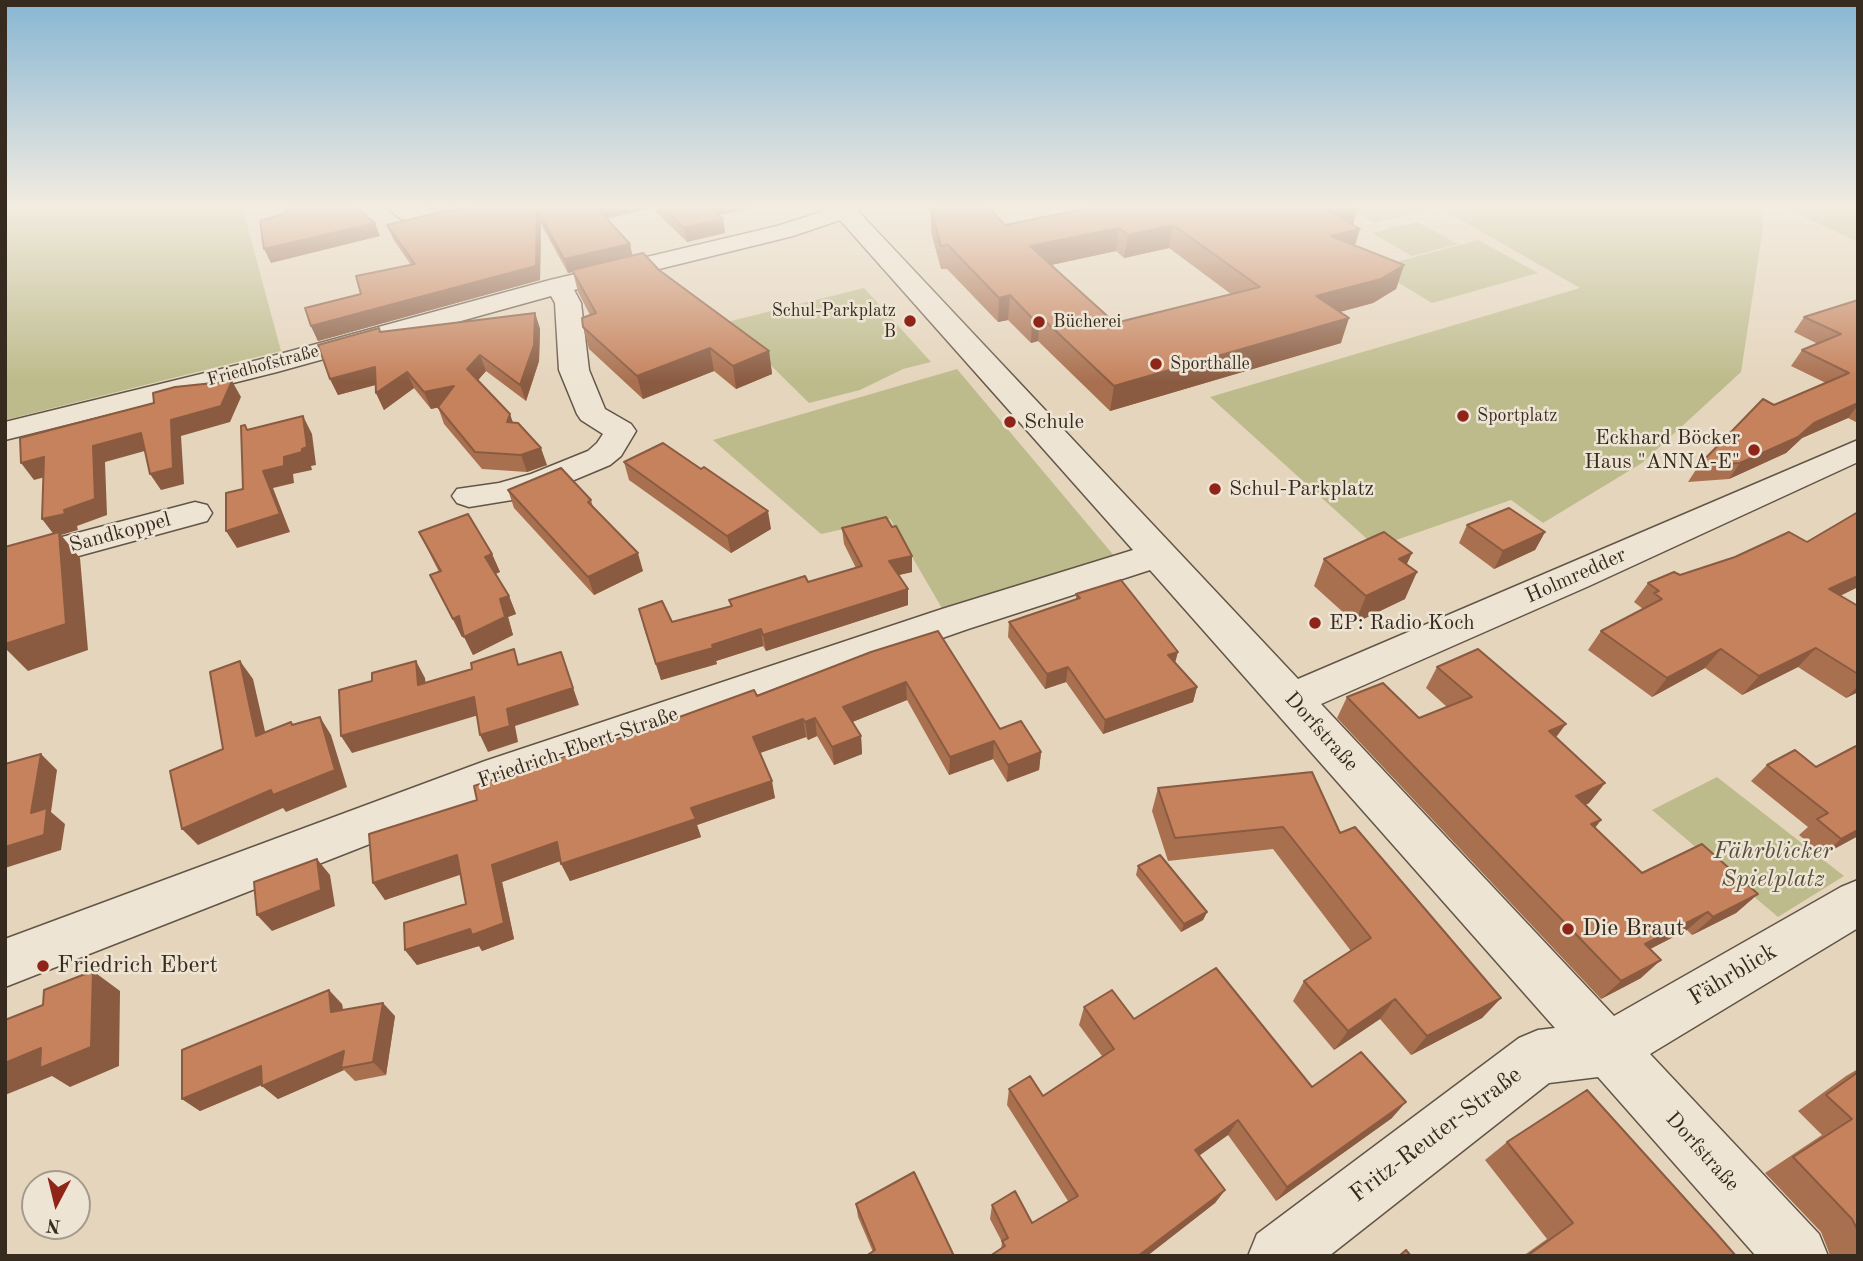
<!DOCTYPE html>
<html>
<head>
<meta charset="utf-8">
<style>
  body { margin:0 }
  #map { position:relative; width:1863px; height:1261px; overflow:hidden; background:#e5d5bd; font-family:"Old Standard TT",serif }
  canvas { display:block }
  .frame { position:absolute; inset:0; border:7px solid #372a1f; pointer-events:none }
  .north { position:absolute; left:21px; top:1170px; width:70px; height:70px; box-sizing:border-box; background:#eee4d4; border:2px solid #a59a8c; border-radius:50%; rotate:187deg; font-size:19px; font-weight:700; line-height:28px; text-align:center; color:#372a1f }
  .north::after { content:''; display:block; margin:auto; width:24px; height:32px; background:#8f2418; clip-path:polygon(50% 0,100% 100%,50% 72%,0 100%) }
</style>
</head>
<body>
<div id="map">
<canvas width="1863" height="1261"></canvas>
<div class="frame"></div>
<div class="north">N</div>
</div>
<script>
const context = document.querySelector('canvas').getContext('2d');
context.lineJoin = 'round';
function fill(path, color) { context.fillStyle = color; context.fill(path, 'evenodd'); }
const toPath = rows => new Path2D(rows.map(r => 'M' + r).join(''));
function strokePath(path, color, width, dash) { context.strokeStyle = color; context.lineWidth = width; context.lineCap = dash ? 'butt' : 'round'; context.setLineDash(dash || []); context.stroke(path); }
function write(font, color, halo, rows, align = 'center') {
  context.font = font + ' "Old Standard TT",serif'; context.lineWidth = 5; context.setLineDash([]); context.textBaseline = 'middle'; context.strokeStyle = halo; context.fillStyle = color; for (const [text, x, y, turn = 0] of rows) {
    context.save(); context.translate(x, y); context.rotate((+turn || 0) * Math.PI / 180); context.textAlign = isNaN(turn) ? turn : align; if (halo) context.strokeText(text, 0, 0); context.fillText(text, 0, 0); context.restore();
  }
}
fill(toPath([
  [5,206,242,206,281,351,5,420],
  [1345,206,1762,206,1763,228,1741,372,1642,463,1543,523,1511,500,1376,547,1210,397,1580,288,1440,208,1374,223],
  [1787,206,1858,206,1858,242,1789,210],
  [1417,222,1458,244,1412,256,1372,233],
  [1478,240,1538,273,1432,303,1374,268],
  [864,288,931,362,903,369,860,390,809,403,727,322],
  [957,369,1116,558,943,610,890,519,821,534,713,440],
  [1717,777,1844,876,1778,917,1652,810]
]), '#bdbb8c');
const minor = toPath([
  [385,206,412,206,440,210,466,206,517,206,513,211,505,213,440,224,401,219,385,206],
  [830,206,861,206,858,211,1298,679,1858,440,1858,462,1589,586,1321,704,1614,1016,1841,887,1858,880,1858,928,1650,1054,1819,1234,1828,1256,1756,1256,1598,1077,1549,1083,1329,1256,1248,1256,1257,1234,1519,1038,1538,1030,1555,1028,1150,570,968,629,515,787,5,987,5,939,485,761,942,609,1133,550,840,220,793,236,574,290,581,303,589,370,605,409,631,424,636,431,621,456,610,465,555,488,512,500,469,507,457,503,452,496,457,489,499,483,531,474,588,451,597,443,603,434,581,420,577,414,559,370,555,303,551,296,277,372,5,440,5,422,258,360,550,280,777,226,815,214,830,206],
  [195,502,207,505,212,513,207,521,5,576,5,552,195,502]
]);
strokePath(minor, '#625546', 3);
fill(minor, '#eee4d4');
fill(toPath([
  [478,206,764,206,719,215,723,219,725,233,687,242,652,208,607,219,630,244,632,256,659,270,769,351,772,374,736,389,714,371,643,399,589,349,583,327,590,315,578,292,573,272,568,273,541,224,540,280,318,341,311,326,411,265,393,239,387,225],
  [1098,206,1358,206,1353,224,1351,224,1355,245,1404,265,1396,289,1373,303,1340,312,1341,343,1110,411,1038,341,1031,343,1008,320,998,322,947,269,941,269,931,232,931,209,1005,225],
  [1169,248,1231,294,1115,323,1051,265,1116,251,1124,258],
  [1858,300,1858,421,1856,422,1848,418,1802,438,1786,453,1729,479,1688,482,1699,465,1774,405,1826,383,1791,366,1802,350,1818,344,1794,332,1804,317],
  [535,313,540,329,539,361,526,401,486,371,478,380,547,465,527,472,482,469,444,424,438,407,431,409,414,388,384,410,376,393,376,385,338,395,330,379,379,328,381,332],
  [624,462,771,529,731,553,629,480],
  [508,490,591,500,593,507,643,571,594,595,514,508],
  [1467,525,1545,532,1535,550,1494,569,1459,543],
  [842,528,912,572,899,575,908,605,766,651,763,646,716,661,717,664,661,680,643,625,672,622,731,606,729,600,808,582,856,568,844,544],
  [419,532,492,554,500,572,495,574,509,596,516,614,508,617,513,635,473,655,464,636,462,637,430,575,439,572],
  [1324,559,1407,565,1405,599,1355,623,1314,586],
  [1680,575,1858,587,1840,596,1858,606,1858,692,1846,698,1798,667,1742,695,1705,668,1652,697,1588,650,1601,631,1643,609,1634,602,1648,583],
  [1076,594,1175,663,1197,687,1193,702,1103,734,1066,682,1045,689,1008,637,1009,622,1076,600],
  [871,652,1041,752,1039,770,1007,782,993,759,949,775,907,700,852,722,861,736,862,754,834,765,817,736,808,740,806,737,760,753,775,798,697,825,701,837,570,881,561,861,502,882,514,939,482,951,479,946,417,965,405,950,466,904,460,875,385,900,373,883,477,800],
  [1437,667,1556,737,1605,783,1589,803,1586,805,1601,820,1595,828,1642,873,1758,894,1736,913,1692,935,1687,930,1650,949,1641,978,1601,999,1337,718,1347,697,1419,718,1447,707,1426,688],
  [1767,765,1858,836,1823,855,1799,835,1808,827,1751,781],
  [1158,788,1340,833,1501,998,1482,1018,1411,1055,1380,1019,1334,1050,1293,1001,1304,981,1351,951,1273,849,1168,861,1152,811],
  [1138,866,1207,912,1203,920,1181,932,1136,875],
  [342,1004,343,1010,395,1016,386,1075,355,1081,344,1070,278,1099,262,1086,262,1085,200,1111,182,1099],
  [1084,1007,1134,1019,1312,1087,1392,1118,1276,1201,1228,1135,1199,1156,1225,1190,1215,1203,1147,1256,990,1256,1001,1249,1002,1242,990,1219,992,1205,1032,1223,1068,1201,1007,1105,1009,1089,1043,1096,1102,1056,1079,1025],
  [1858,1069,1858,1256,1830,1256,1830,1255,1821,1232,1765,1173,1822,1135,1798,1111,1846,1076],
  [1507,1142,1736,1256,1523,1256,1547,1239,1485,1160],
  [856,1204,954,1256,873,1252,858,1217]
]), '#a97050');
fill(toPath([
  [601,206,651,206,652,208,599,220,596,207],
  [706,206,764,206,708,217],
  [1339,206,1358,206,1353,224,1319,231,1326,209],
  [537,210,541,224,540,280,318,341,311,326],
  [723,219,725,233,687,242,684,228],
  [375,223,380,236,271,263,264,249],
  [1173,225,1169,248,1124,258,1128,235],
  [1119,228,1116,251,1028,270,1030,246],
  [1360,229,1353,252,1331,236],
  [630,244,633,258,568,273,564,259],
  [1404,265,1396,289,1373,303,1309,320,1316,296],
  [1010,295,1008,320,998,322,999,298],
  [535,313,540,329,539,361,526,401,520,385],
  [1040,316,1038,341,1031,343,1032,318],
  [1349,318,1341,343,1110,411,1114,386],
  [710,348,714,371,643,399,637,376],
  [769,351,772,374,736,389,733,366],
  [480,355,486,371,473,386,467,369],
  [375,367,382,383,338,395,330,379],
  [407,372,414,388,384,410,376,393],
  [232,381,241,397,230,422,181,436,184,484,161,490,150,474,171,420],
  [454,386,460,403,431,409,424,392],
  [1858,403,1858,405,1848,418,1802,438,1786,453,1729,479,1740,463,1814,423],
  [510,414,516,431,507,422],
  [303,416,312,434,316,465,311,466,312,470,293,474,294,483,273,488,290,532,237,548,226,531,263,471,284,457],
  [141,433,152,449,105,462,107,515,77,526,78,530,61,535,80,558,88,650,28,671,5,648,5,644,55,536,42,519,93,446],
  [541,448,547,465,527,472,521,455],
  [44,457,56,474,34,480,21,463],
  [768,511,771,529,731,553,727,536],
  [1545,532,1535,550,1494,569,1503,551],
  [638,553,643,571,594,595,588,577],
  [1412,553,1400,579,1399,559],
  [492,554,500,572,493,575,485,557],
  [912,556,912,572,890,577,889,561],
  [1417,572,1405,599,1355,623,1366,596],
  [1858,576,1858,587,1812,609,1829,589],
  [908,589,908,605,766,651,763,635],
  [509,596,516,614,508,617,513,635,473,655,464,637,500,599],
  [459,616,468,634,462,637,453,619],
  [761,629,763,646,716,661,717,664,661,680,656,664],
  [1816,648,1798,667,1742,695,1759,676],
  [1721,649,1705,668,1652,697,1667,678],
  [561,652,579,705,515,726,518,742,488,752,480,735,507,709],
  [1178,652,1174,667,1168,655],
  [240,661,253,679,270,753,256,736],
  [416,661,425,678,428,702,418,685],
  [1068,667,1066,682,1045,689,1047,674],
  [906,682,907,700,845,725,843,707],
  [1858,686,1858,692,1846,698],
  [1197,687,1193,702,1103,734,1105,720],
  [474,697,482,714,352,753,341,736],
  [320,717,331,735,347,787,286,812,283,808,198,845,182,829],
  [815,718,817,736,808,740,805,722],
  [803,719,806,737,757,754,753,737],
  [1566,724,1551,744,1549,731],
  [861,736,862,754,834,765,832,747],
  [994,741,993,759,949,775,950,757],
  [1041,752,1039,770,1007,782,1008,765],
  [41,754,57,770,51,812,65,824,61,850,5,868,5,847,31,813],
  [772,781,775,798,697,825,701,837,570,881,561,864,691,808],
  [1605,783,1589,803,1560,816,1576,796],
  [1601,820,1585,840,1591,824],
  [1858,830,1858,836,1823,855,1841,839],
  [557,842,565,859,502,882,514,939,482,951,479,946,417,965,405,950,470,929,492,865],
  [457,855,467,872,385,900,373,883],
  [317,859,330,875,335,906,272,931,257,915],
  [1758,894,1736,913,1692,935,1713,917],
  [1207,912,1203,920,1181,932,1184,924],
  [1708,912,1687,930,1625,962,1645,944],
  [1661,960,1641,978,1601,999,1621,981],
  [93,971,120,991,119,1066,70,1087,52,1076,5,1095,5,1063,41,1048],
  [329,990,342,1004,345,1025,331,1012],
  [1501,998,1482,1018,1411,1055,1427,1036],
  [1395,999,1380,1019,1334,1050,1348,1031],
  [383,1003,395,1016,386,1075,373,1062],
  [344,1051,341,1068,344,1070,278,1099,262,1086],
  [261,1066,277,1078,200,1111,182,1099],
  [1406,1102,1392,1118,1276,1201,1287,1187],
  [1238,1120,1228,1135,1187,1164,1195,1150],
  [1225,1190,1215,1203,1147,1256,1138,1256]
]), '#8a5b41');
const building = toPath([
  [284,206,354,206,375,223,264,249,260,221,286,213,284,206],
  [478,206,601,206,596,207,630,244,564,259,537,210,536,266,311,326,305,308,361,294,356,276,415,264,387,225,441,212,478,206],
  [661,206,708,206,723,219,684,228,661,206],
  [952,206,987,206,1005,225,1098,206,1339,206,1326,209,1360,229,1331,236,1404,265,1381,279,1316,296,1349,318,1114,386,1040,316,1032,318,1010,295,999,298,948,245,941,246,931,209,952,206],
  [1173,225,1260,287,1115,323,1030,246,1119,228,1128,235,1173,225],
  [643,253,659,270,769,351,733,366,710,348,637,376,583,327,582,318,596,313,572,270,643,253],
  [1858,300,1858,403,1814,423,1798,437,1740,463,1699,465,1763,399,1774,405,1849,373,1802,350,1841,334,1804,317,1858,300],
  [535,313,534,345,520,385,480,355,467,369,510,414,507,422,518,423,541,448,521,455,475,452,438,407,454,386,424,392,407,372,376,393,375,367,330,379,318,345,379,328,380,332,535,313],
  [232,381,221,406,171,420,173,468,150,474,141,433,93,446,95,499,64,510,65,514,42,519,44,457,21,463,20,438,154,403,153,393,175,387,232,381],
  [303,416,307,447,302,449,302,452,284,457,284,466,263,471,280,514,226,531,226,493,243,489,241,426,245,425,247,430,303,416],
  [663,443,701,469,704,467,768,511,727,536,624,462,663,443],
  [561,468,591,500,588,502,638,553,588,577,508,490,561,468],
  [1509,508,1545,532,1503,551,1467,525,1509,508],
  [1858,512,1858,576,1829,589,1858,606,1858,674,1816,648,1759,676,1721,649,1667,678,1601,631,1662,599,1654,593,1659,591,1648,583,1674,572,1680,575,1735,557,1789,532,1807,542,1858,512],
  [468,514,492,554,485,557,509,596,500,599,505,617,464,637,459,616,453,619,430,575,441,571,419,532,468,514],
  [886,517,892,527,896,526,912,556,889,561,908,589,763,635,761,629,712,645,713,648,656,664,639,609,662,601,672,622,732,606,729,600,805,576,808,582,862,566,842,528,886,517],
  [59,532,66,624,5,644,5,547,59,532],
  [1384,532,1412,553,1399,559,1417,572,1366,596,1324,559,1384,532],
  [1121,580,1178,652,1168,655,1197,687,1105,720,1068,667,1047,674,1009,622,1080,598,1076,594,1121,580],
  [938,631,1000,729,1021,721,1041,752,1008,765,994,741,950,757,906,682,843,707,861,736,832,747,815,718,805,722,803,719,753,737,772,781,691,808,696,819,561,864,557,842,492,865,504,923,472,935,470,929,405,950,404,923,466,904,457,855,373,883,369,834,477,800,474,786,635,733,754,690,757,696,871,652,938,631],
  [514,649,518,665,561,652,573,688,507,709,510,726,480,735,474,697,341,736,339,690,372,681,372,673,416,661,418,685,472,669,471,663,514,649],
  [1478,649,1566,724,1549,731,1605,783,1576,796,1601,820,1591,824,1642,873,1702,844,1758,894,1713,917,1708,912,1645,944,1661,960,1621,981,1347,697,1383,683,1419,718,1472,697,1437,667,1478,649],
  [240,661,256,736,291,722,292,725,320,717,335,770,273,795,271,790,182,829,170,771,223,749,210,672,240,661],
  [1858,745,1858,830,1841,839,1817,819,1828,813,1767,765,1795,750,1816,767,1858,745],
  [41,754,31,813,47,808,44,835,5,847,5,764,41,754],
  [1312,772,1340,833,1355,827,1501,998,1427,1036,1395,999,1348,1031,1304,981,1371,938,1283,827,1175,838,1158,788,1312,772],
  [1160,855,1207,912,1184,924,1138,866,1160,855],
  [317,859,321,890,257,915,254,882,317,859],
  [1216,968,1312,1087,1361,1052,1406,1102,1287,1187,1238,1120,1195,1150,1225,1190,1138,1256,990,1256,1005,1246,1002,1241,1008,1238,992,1205,1015,1191,1032,1223,1078,1196,1009,1089,1030,1076,1043,1096,1114,1049,1084,1007,1112,990,1134,1019,1216,968],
  [93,971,91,1047,40,1068,41,1048,5,1063,5,1020,43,1005,44,990,93,971],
  [329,990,331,1012,383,1003,373,1062,341,1068,344,1051,262,1086,261,1066,182,1099,182,1050,329,990],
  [1858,1072,1858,1231,1852,1219,1793,1157,1852,1119,1826,1095,1858,1072],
  [1587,1090,1716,1233,1736,1256,1527,1256,1573,1223,1507,1142,1587,1090],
  [914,1172,954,1256,866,1256,875,1250,856,1204,914,1172],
  [1406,1250,1411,1256,1399,1256,1406,1250]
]);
fill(building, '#c5825d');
strokePath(building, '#8a5b41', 2);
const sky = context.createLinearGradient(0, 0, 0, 382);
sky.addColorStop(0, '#87b6d3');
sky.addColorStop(0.54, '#f3ece1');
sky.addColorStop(1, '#f3ece100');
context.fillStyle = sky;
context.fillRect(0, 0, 1863, 382);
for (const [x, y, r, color] of [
  [910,321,7,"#8f2418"],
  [1039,322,7,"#8f2418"],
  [1156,364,7,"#8f2418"],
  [1463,416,7,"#8f2418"],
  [1010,422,7,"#8f2418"],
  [1754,450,7,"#8f2418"],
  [1215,489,7,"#8f2418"],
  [1315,623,7,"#8f2418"],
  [1568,929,7,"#8f2418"],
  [43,966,7,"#8f2418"]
]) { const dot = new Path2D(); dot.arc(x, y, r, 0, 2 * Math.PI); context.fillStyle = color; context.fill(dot); strokePath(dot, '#eee4d4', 2.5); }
write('18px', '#372a1f', '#eee4d4', [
  ["Schul-Parkplatz",896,311,"right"],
  ["B",896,332,"right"],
  ["Bücherei",1053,322],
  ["Sporthalle",1170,364],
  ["Sportplatz",1477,416]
], 'left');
write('18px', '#372a1f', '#eee4d4', [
  ["Friedhofstraße",263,366,-15]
]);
write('21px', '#372a1f', '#eee4d4', [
  ["Schule",1024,422],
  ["Eckhard Böcker",1740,438,"right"],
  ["Haus \"ANNA-E\"",1740,462,"right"],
  ["Schul-Parkplatz",1229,489],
  ["EP: Radio Koch",1329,623]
], 'left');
write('21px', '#372a1f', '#eee4d4', [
  ["Sandkoppel",120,533,-15],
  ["Holmredder",1576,576,-24],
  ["Dorfstraße",1321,732,48],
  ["Friedrich-Ebert-Straße",578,748,-19],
  ["Dorfstraße",1702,1152,48]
]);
write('italic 24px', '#584e3a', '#eee4d4', [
  ["Fährblicker",1773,852],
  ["Spielplatz",1773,880]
]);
write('24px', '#372a1f', '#eee4d4', [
  ["Die Braut",1582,929],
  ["Friedrich Ebert",57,966]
], 'left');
write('24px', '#372a1f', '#eee4d4', [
  ["Fährblick",1733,975,-31],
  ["Fritz-Reuter-Straße",1436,1135,-37]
]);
</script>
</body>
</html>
